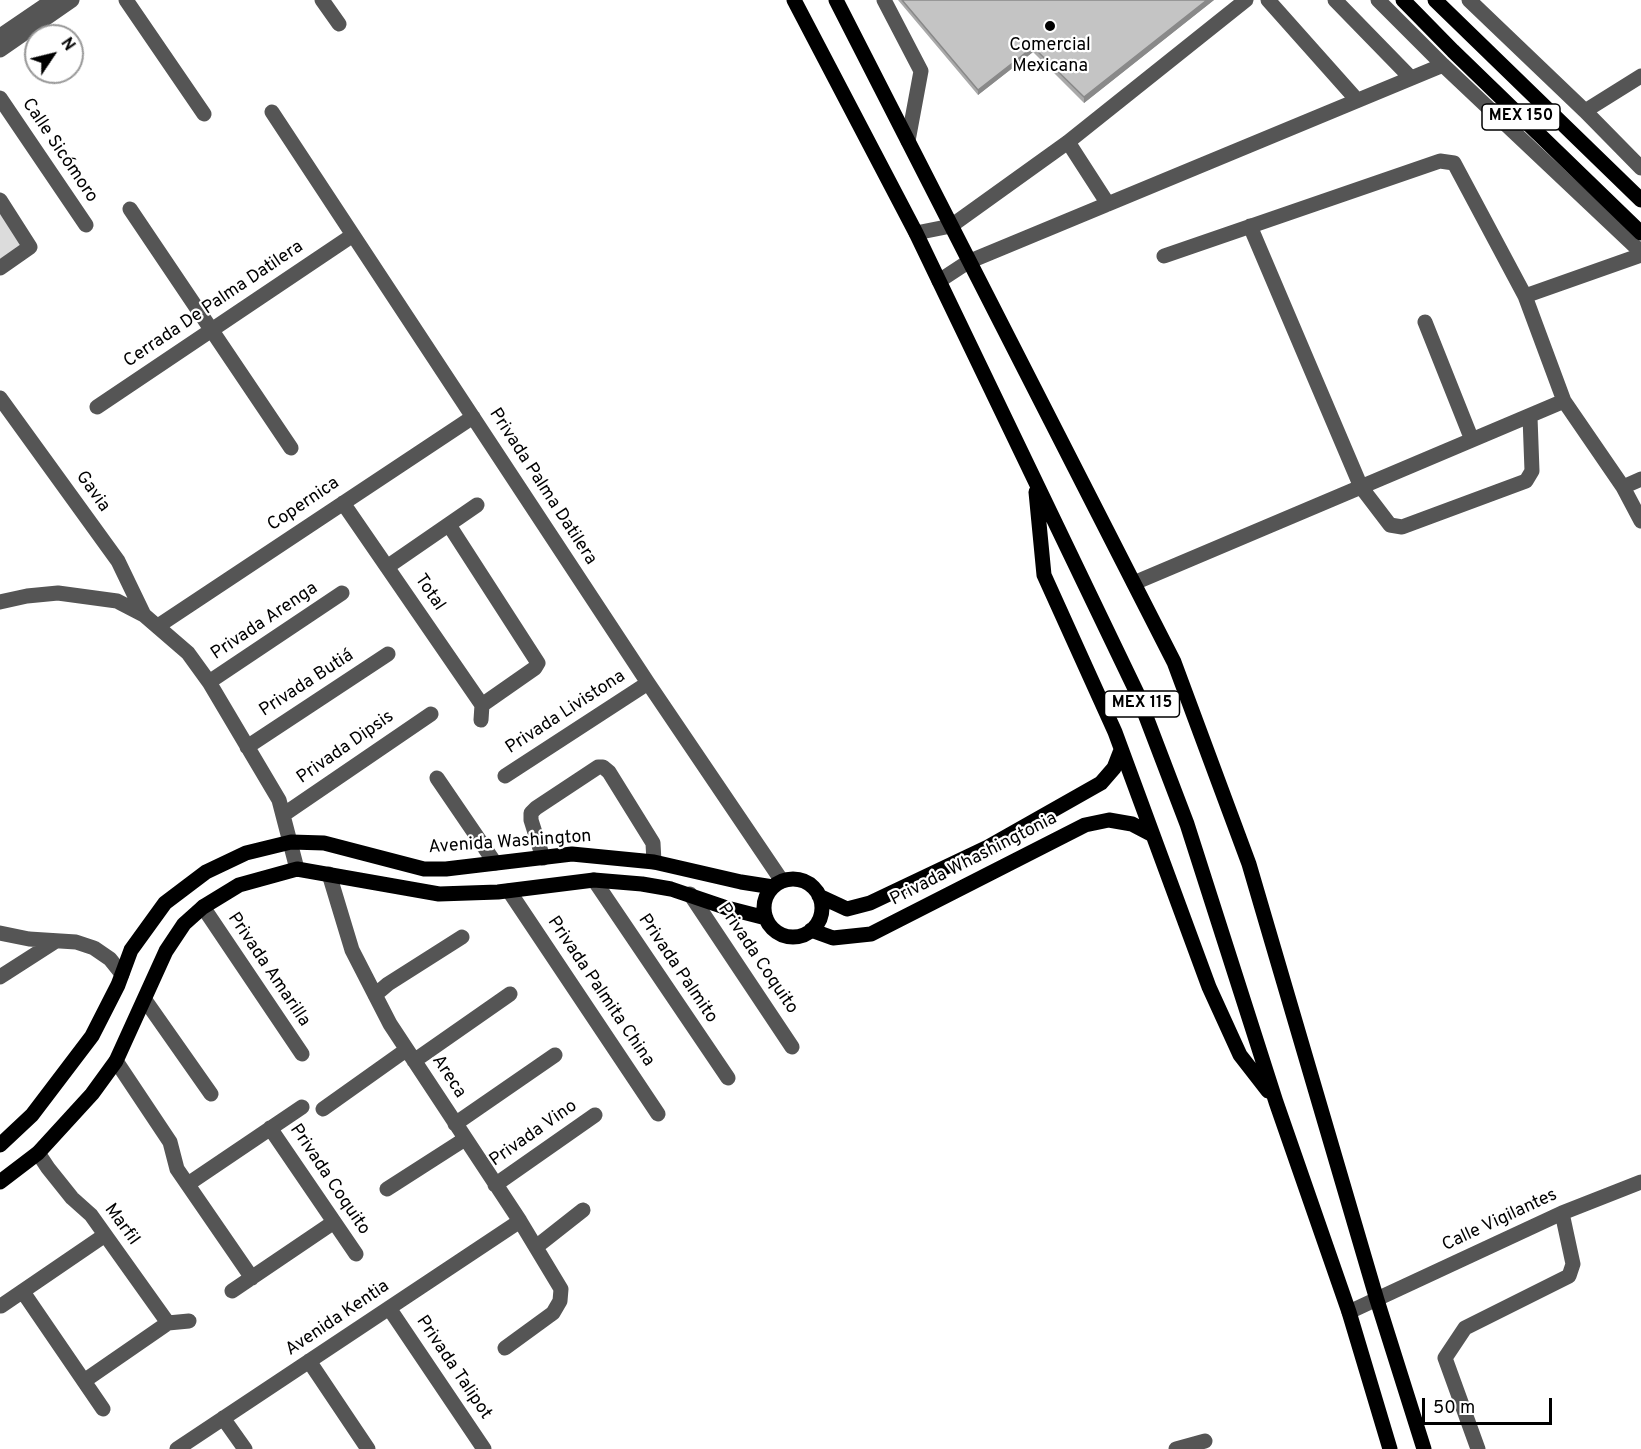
<!DOCTYPE html>
<html>
<head>
<meta charset="utf-8">
<style>
  body { margin:0 }
  #map { position:relative; width:1641px; height:1449px; overflow:hidden; background:#fff; font-family:Overpass,sans-serif }
  canvas { display:block }
  .north { position:absolute; left:24px; top:24px; width:60px; height:60px; box-sizing:border-box; background:#fff; border:2px solid #999; border-radius:50%; rotate:55deg; font-size:16px; font-weight:700; line-height:24px; text-align:center; color:#000 }
  .north::after { content:''; display:block; margin:auto; width:21px; height:27px; background:#000; clip-path:polygon(50% 0,100% 100%,50% 72%,0 100%) }
  .scale { position:absolute; left:1422px; top:1398px; width:130px; height:27px; box-sizing:border-box; border:3px solid #000; border-top:0; padding-left:8px; font-size:18px; line-height:21px; white-space:nowrap; color:#000; -webkit-text-stroke:4px #fff; paint-order:stroke }
</style>
</head>
<body>
<div id="map">
<canvas width="1641" height="1449"></canvas>
<div class="north">N</div>
<div class="scale">50 m</div>
</div>
<script>
const context = document.querySelector('canvas').getContext('2d');
context.lineJoin = 'round';
function fill(path, color) { context.fillStyle = color; context.fill(path, 'evenodd'); }
const toPath = rows => new Path2D(rows.map(r => 'M' + r).join(''));
function strokePath(path, color, width, dash) { context.strokeStyle = color; context.lineWidth = width; context.lineCap = dash ? 'butt' : 'round'; context.setLineDash(dash || []); context.stroke(path); }
function write(font, color, halo, rows, align = 'center') {
  context.font = font + ' Overpass,sans-serif'; context.lineWidth = 4.5; context.setLineDash([]); context.textBaseline = 'middle'; context.strokeStyle = halo; context.fillStyle = color; for (const [text, x, y, turn = 0] of rows) {
    context.save(); context.translate(x, y); context.rotate((+turn || 0) * Math.PI / 180); context.textAlign = isNaN(turn) ? turn : align; if (halo) context.strokeText(text, 0, 0); context.fillText(text, 0, 0); context.restore();
  }
}
fill(toPath([
  [0,192,37,248,0,275]
]), '#dcdcdc');
strokePath(toPath([
  [126,0,204,114],
  [322,0,339,24],
  [884,0,921,71,908,141],
  [1268,0,1357,100],
  [1335,0,1411,78],
  [1378,0,1443,65,1641,252],
  [1469,0,1585,111,1641,168],
  [0,36,53,0],
  [0,50,72,0],
  [0,98,86,225],
  [1585,111,1641,76],
  [272,112,648,683,782,881],
  [1068,142,1108,204],
  [0,200,30,247,0,268],
  [130,209,291,448],
  [1250,226,1361,487,1390,525,1402,527,1526,481,1532,471,1530,417],
  [916,233,951,226,1068,142,1246,0],
  [1164,256,1440,161,1454,163,1525,296],
  [939,281,968,262,1443,65],
  [1425,322,1472,440],
  [0,398,118,561,144,615],
  [1564,401,1623,487],
  [97,407,353,235],
  [1641,479,1623,487,1641,521],
  [343,503,482,705],
  [449,525,538,663,535,668,482,705],
  [387,567,477,505],
  [1134,583,1564,401,1525,296,1641,255],
  [0,602,27,596,58,593,117,601,144,615,188,653,209,682,279,800,297,869],
  [158,626,473,417],
  [209,682,342,593],
  [481,720,482,705],
  [247,747,388,654],
  [505,776,648,683],
  [437,778,495,863],
  [283,815,431,714],
  [543,858,531,820,531,813,536,808,598,767,603,767,609,772,653,843,654,862],
  [329,874,352,950,390,1024,520,1221,561,1289,560,1301,553,1313,505,1348],
  [594,880,728,1078],
  [509,891,658,1114],
  [690,894,792,1047],
  [203,907,302,1054],
  [0,933,29,939,76,942,94,948,110,959,122,974],
  [0,977,56,941],
  [375,995,388,984,462,937],
  [145,1000,211,1094],
  [116,1061,170,1142,177,1169,252,1278],
  [414,1061,510,994],
  [323,1109,406,1050],
  [455,1124,555,1055],
  [270,1128,356,1254],
  [38,1153,48,1168,72,1198,91,1215,168,1323],
  [188,1184,302,1107],
  [495,1185,595,1115],
  [387,1189,465,1139],
  [536,1247,583,1210],
  [232,1291,334,1222],
  [23,1292,103,1409],
  [1,1306,105,1235],
  [389,1308,484,1449],
  [1349,1312,1562,1213,1641,1182],
  [309,1361,368,1449],
  [84,1381,168,1323,189,1321],
  [223,1418,245,1449],
  [177,1449,520,1221],
  [1176,1449,1205,1441],
  [1478,1449,1445,1358,1465,1328,1569,1276,1573,1264,1562,1213]
]), '#555', 15);
strokePath(toPath([
  [794,0,916,233,1137,693,1187,824,1276,1102,1349,1312,1390,1449],
  [836,0,1174,662,1249,864,1377,1300,1424,1449],
  [1403,0,1453,51,1641,233],
  [1435,0,1641,200],
  [1036,492,1044,575,1115,732,1209,987,1240,1055,1268,1091],
  '764 908a29 29 0 1 1 58 0a29 29 0 1 1-58 0Z',
  [819,896,847,909,870,903,988,847,1101,783,1114,768,1121,750],
  [811,930,833,938,871,934,1085,825,1109,820,1132,824,1153,835],
  [0,1145,32,1115,92,1036,118,985,131,950,165,903,206,872,246,853,291,842,324,843,424,869,446,869,572,854,654,862,741,882,773,887],
  [0,1182,38,1153,92,1094,116,1061,166,951,184,924,203,907,239,885,297,869,439,894,498,892,594,880,642,884,671,889,727,908,766,918]
]), '#000', 15);
fill(toPath([
  [898,0,1214,0,1084,103,1033,52,978,95]
]), '#a9a9a9');
fill(toPath([
  [1207,0,1214,0,1084,103,1084,97],
  [1033,47,1033,52,978,95,978,90]
]), '#898989');
const building = toPath([
  [902,0,1207,0,1084,97,1033,47,978,90,902,0]
]);
fill(building, '#c4c4c4');
strokePath(building, '#898989', 1.5);
for (const [x, y, r, color] of [
  [1050,26,6,"#000"]
]) { const dot = new Path2D(); dot.arc(x, y, r, 0, 2 * Math.PI); context.fillStyle = color; context.fill(dot); strokePath(dot, '#fff', 2); }
for (const [x, y, w] of [
  [1521,117,78],
  [1142,704,75]
]) { const box = new Path2D(); box.roundRect(x - w / 2, y - 13, w, 26, 4.5); context.fillStyle = '#fff'; context.fill(box); strokePath(box, '#000', 1.5); }
write('bold 16px', '#000', null, [
  ["MEX 150",1521,117],
  ["MEX 115",1142,704]
]);
write('18px', '#000', '#fff', [
  ["Comercial",1050,46],
  ["Mexicana",1050,67]
]);
write('18px', '#000', '#fff', [
  ["Calle Sicómoro",59,151,56],
  ["Cerrada De Palma Datilera",214,305,-34],
  ["Privada Palma Datilera",542,487,57],
  ["Gavia",92,492,54],
  ["Copernica",304,505,-34],
  ["Total",429,593,56],
  ["Privada Arenga",265,622,-34],
  ["Privada Butiá",307,684,-33],
  ["Privada Livistona",566,713,-33],
  ["Privada Dipsis",346,748,-35],
  ["Avenida Washington",510,843,-4],
  ["Privada Whashingtonia",974,860,-27],
  ["Privada Coquito",757,959,56],
  ["Privada Palmito",677,969,56],
  ["Privada Amarilla",268,970,56],
  ["Privada Palmita China",600,992,56],
  ["Areca",448,1077,57],
  ["Privada Vino",534,1134,-35],
  ["Privada Coquito",329,1180,56],
  ["Calle Vigilantes",1500,1221,-25],
  ["Marfil",121,1225,54],
  ["Avenida Kentia",338,1319,-34],
  ["Privada Talipot",453,1368,56]
]);
</script>
</body>
</html>
